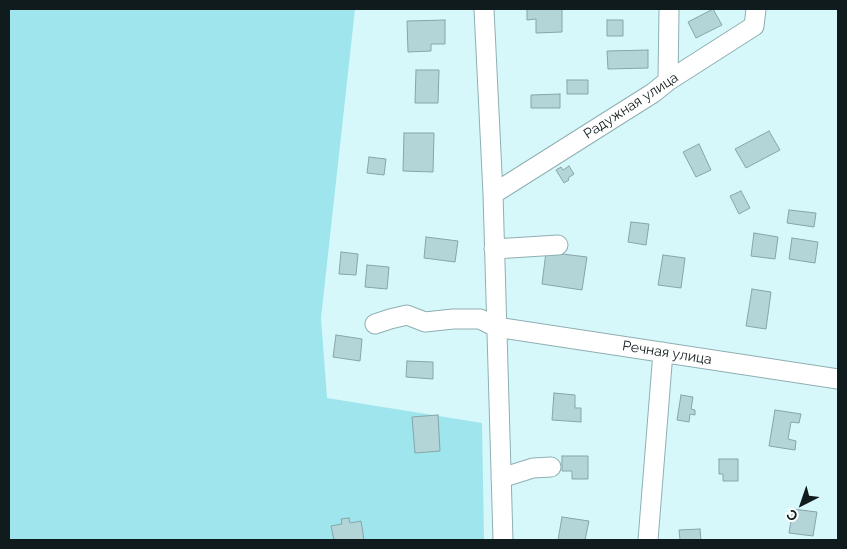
<!DOCTYPE html>
<html>
<head>
<meta charset="utf-8">
<style>
  body { margin:0 }
  #map { position:relative; width:847px; height:549px; overflow:hidden; background:#d7f8fb; font-family:Raleway,sans-serif }
  canvas { display:block }
  .frame { position:absolute; inset:0; border:10px solid #0f1b1c; pointer-events:none }
  .north { position:absolute; left:777px; top:479px; width:50px; height:50px; -webkit-text-stroke:4px #fefefe; paint-order:stroke; rotate:221deg; font-size:14px; font-weight:700; line-height:20px; text-align:center; color:#0f1b1c }
  .north::after { content:''; display:block; margin:auto; width:18px; height:22px; background:#0f1b1c; clip-path:polygon(50% 0,100% 100%,50% 72%,0 100%) }
</style>
</head>
<body>
<div id="map">
<canvas width="847" height="549"></canvas>
<div class="frame"></div>
<div class="north">С</div>
</div>
<script>
const context = document.querySelector('canvas').getContext('2d');
context.lineJoin = 'round';
function fill(path, color) { context.fillStyle = color; context.fill(path, 'evenodd'); }
const toPath = rows => new Path2D(rows.map(r => 'M' + r).join(''));
function strokePath(path, color, width, dash) { context.strokeStyle = color; context.lineWidth = width; context.lineCap = dash ? 'butt' : 'round'; context.setLineDash(dash || []); context.stroke(path); }
function write(font, color, halo, rows, align = 'center') {
  context.font = font + ' Raleway,sans-serif'; context.lineWidth = 4; context.setLineDash([]); context.textBaseline = 'middle'; context.strokeStyle = halo; context.fillStyle = color; for (const [text, x, y, turn = 0] of rows) {
    context.save(); context.translate(x, y); context.rotate((+turn || 0) * Math.PI / 180); context.textAlign = isNaN(turn) ? turn : align; if (halo) context.strokeText(text, 0, 0); context.fillText(text, 0, 0); context.restore();
  }
}
fill(toPath([
  [9,9,355,9,321,318,327,398,482,423,484,540,9,540]
]), '#9ee5ed');
const building = toPath([
  [527,9,562,9,562,32,536,33,536,19,527,20,527,9],
  [713,9,722,25,696,38,688,22,713,9],
  [445,20,445,44,431,44,431,51,408,52,407,21,445,20],
  [607,20,623,20,623,36,607,36,607,20],
  [648,50,648,68,608,69,607,51,648,50],
  [416,70,439,70,438,103,415,103,416,70],
  [567,80,588,80,588,94,567,94,567,80],
  [560,94,560,108,531,108,531,95,560,94],
  [769,131,780,150,746,168,735,149,769,131],
  [404,133,434,133,433,172,403,171,404,133],
  [699,144,711,170,696,177,683,152,699,144],
  [369,157,386,159,384,175,367,173,369,157],
  [569,166,574,174,568,178,569,180,564,183,556,170,561,167,563,170,569,166],
  [741,191,750,208,739,214,730,196,741,191],
  [789,210,816,213,814,227,787,223,789,210],
  [631,222,649,224,646,245,628,242,631,222],
  [754,233,778,237,775,259,751,256,754,233],
  [426,237,458,241,455,262,424,258,426,237],
  [792,238,818,242,815,263,789,259,792,238],
  [341,252,358,254,356,275,339,274,341,252],
  [546,252,587,257,582,290,542,284,546,252],
  [663,255,685,258,681,288,658,285,663,255],
  [367,265,389,267,387,289,365,287,367,265],
  [752,289,771,292,766,329,746,326,752,289],
  [336,335,362,339,360,361,333,357,336,335],
  [407,361,433,362,433,379,406,377,407,361],
  [554,393,575,395,575,408,581,408,581,422,552,420,554,393],
  [681,395,693,397,691,409,695,410,695,415,690,414,689,422,677,420,681,395],
  [775,410,801,414,799,423,791,422,788,439,796,441,795,450,769,446,775,410],
  [438,415,440,451,415,453,412,417,438,415],
  [562,456,588,456,588,479,572,479,572,471,562,471,562,456],
  [719,459,738,459,738,481,723,481,723,474,719,474,719,459],
  [793,509,817,512,813,536,789,533,793,509],
  [562,517,589,521,585,540,558,540,562,517],
  [349,518,350,523,361,521,364,540,334,540,331,526,342,524,341,519,349,518],
  [700,529,701,540,680,540,679,530,700,529]
]);
fill(building, '#b4d5d8');
strokePath(building, '#86a5a9', 1);
const minor = toPath([
  [484,9,493,194,503,540],
  [668,81,669,9],
  [493,194,653,93,668,81,754,26,756,9],
  [494,249,558,245],
  [375,324,390,319,407,315,425,322,453,319,480,319,496,327,838,379],
  [501,478,533,468,551,467],
  [648,540,663,352]
]);
strokePath(minor, '#8fafb2', 21);
strokePath(minor, '#fff', 19);
write('14px', '#0f1b1c', '#fefefe', [
  ["Радужная улица",631,106,-33],
  ["Речная улица",667,353,9]
]);
</script>
</body>
</html>
